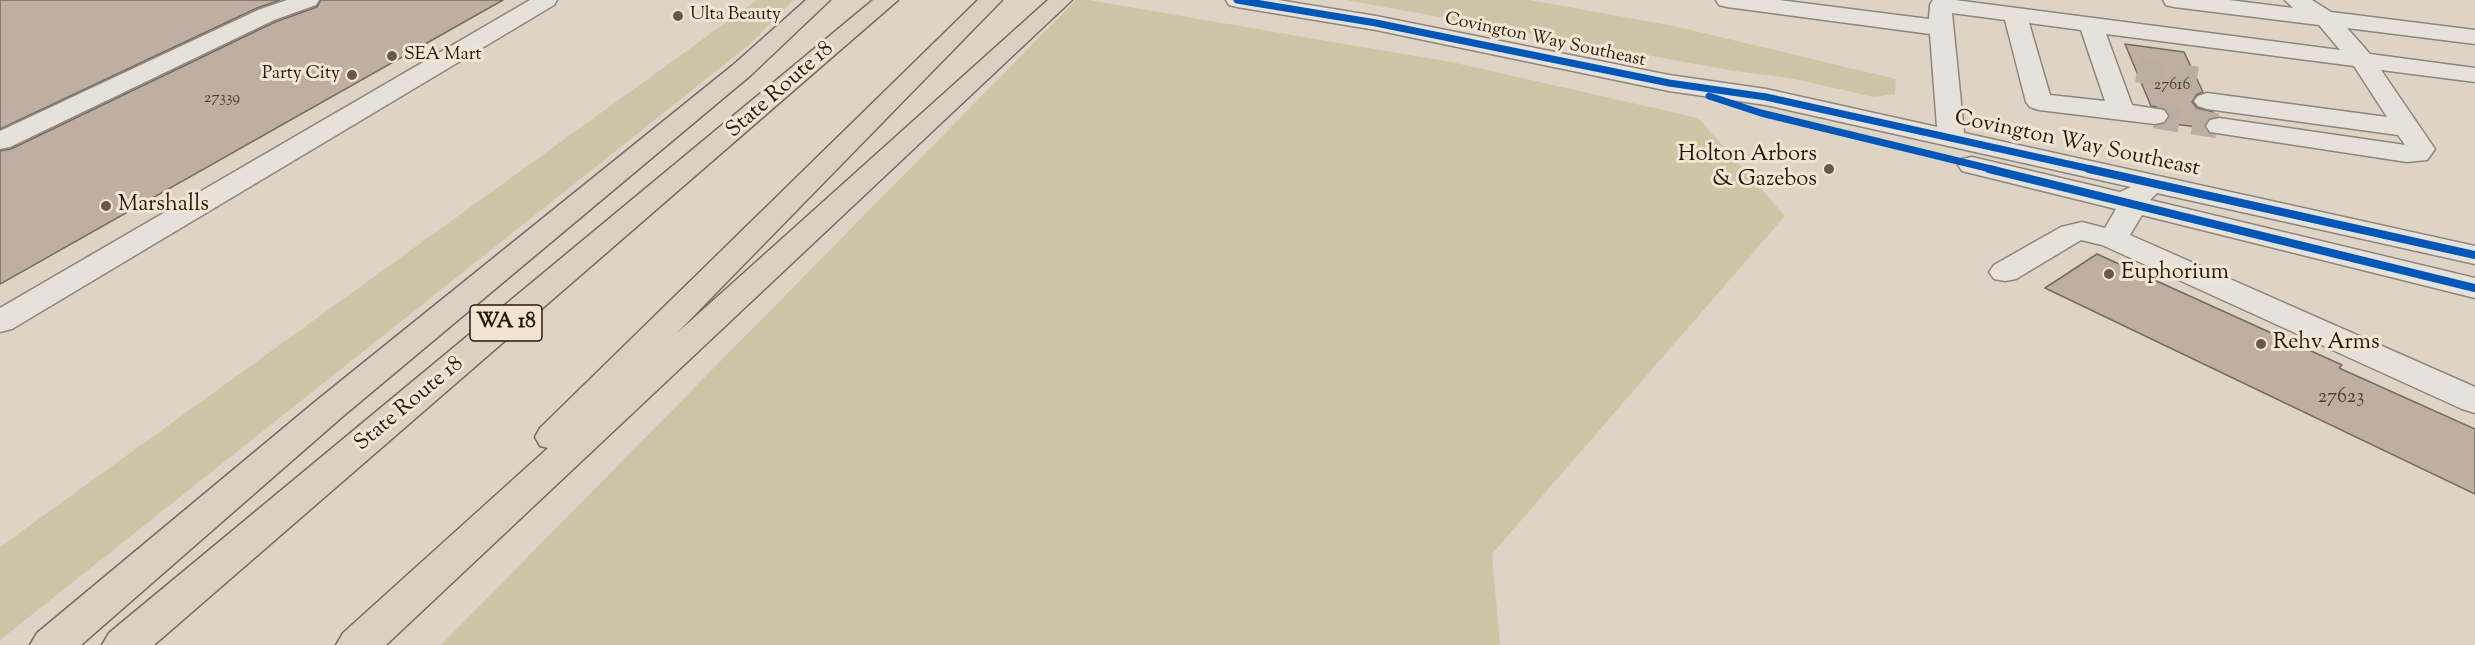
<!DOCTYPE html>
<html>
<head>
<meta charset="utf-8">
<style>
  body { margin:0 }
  canvas { display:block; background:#ded4c6 }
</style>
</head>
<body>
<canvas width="2475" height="645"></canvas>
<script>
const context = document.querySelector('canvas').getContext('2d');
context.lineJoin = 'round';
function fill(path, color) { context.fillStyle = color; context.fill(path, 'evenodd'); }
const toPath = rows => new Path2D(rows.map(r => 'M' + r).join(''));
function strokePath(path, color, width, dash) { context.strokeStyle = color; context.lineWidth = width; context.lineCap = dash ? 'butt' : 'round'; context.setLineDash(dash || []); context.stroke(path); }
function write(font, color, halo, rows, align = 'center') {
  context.font = font + ' "Sorts Mill Goudy",serif'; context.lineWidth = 6; context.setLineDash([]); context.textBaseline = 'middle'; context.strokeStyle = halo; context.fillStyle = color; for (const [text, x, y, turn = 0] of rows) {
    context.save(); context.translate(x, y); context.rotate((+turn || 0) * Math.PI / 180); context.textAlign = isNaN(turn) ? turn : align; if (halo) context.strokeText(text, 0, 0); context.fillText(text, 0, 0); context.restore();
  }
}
fill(toPath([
  [757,0,794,0,749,45,0,640,0,547],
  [1076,0,1088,0,1456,63,1698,118,1785,216,1492,554,1500,645,441,645],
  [1346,0,1530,0,1674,26,1896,79,1895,94,1874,97,1790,78,1734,71]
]), '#ccc6a6');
const building = toPath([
  [0,0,280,0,257,8,0,129,0,0],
  [321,0,503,0,0,284,0,151,11,149,275,22,317,7,321,0],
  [2125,44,2184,52,2203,92,2196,95,2192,102,2197,108,2213,112,2215,117,2208,119,2204,125,2205,128,2166,123,2170,115,2164,108,2151,106,2125,44],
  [2097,254,2342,365,2339,368,2475,429,2475,494,2045,288,2097,254]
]);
fill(building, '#bfaea1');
strokePath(building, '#736c63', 1.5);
strokePath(toPath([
  [2137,70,2197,79],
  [2155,116,2219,126]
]), '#b9aea0', 25, [25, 13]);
const minor = toPath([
  [287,0,319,0,316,5,274,20,10,147,0,149,0,131,258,10,287,0],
  [530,0,557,0,554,5,12,329,0,332,0,308,530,0],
  [1226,0,1278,0,1376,16,1669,75,1766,89,1937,127,1930,34,1727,7,1719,5,1716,0,1779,0,1929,19,1930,5,1933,0,1955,0,2340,50,2319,25,2174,7,2166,5,2163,0,2229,0,2293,8,2285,0,2312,0,2331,12,2475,30,2475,44,2347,28,2370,54,2475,68,2475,82,2381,70,2435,149,2427,160,2407,162,2210,132,2206,126,2210,120,2219,118,2405,145,2398,135,2207,109,2198,106,2194,101,2198,96,2207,93,2387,117,2354,66,2106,34,2132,105,2164,110,2168,116,2164,122,2155,124,2039,110,2030,107,2026,102,2005,20,1952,13,1964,133,2475,246,2475,264,2157,193,2150,200,2475,278,2475,298,2142,215,2130,235,2475,387,2475,413,2462,409,2102,245,2081,240,2016,279,2005,281,1994,279,1989,272,1994,265,2061,227,2082,222,2105,228,2116,209,1962,171,1958,165,1962,159,1972,157,2120,192,2131,187,1766,105,1669,91,1376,30,1237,7,1229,5,1226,0],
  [2029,23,2081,30,2105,101,2050,95,2029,23]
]);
const highway = toPath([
  [806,0,830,0,751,75,342,417,81,645,30,645,37,633,316,401,733,65,806,0],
  [873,0,898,0,154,645,102,645,109,633,873,0],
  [978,0,1002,0,677,333,1048,0,1072,0,386,645,336,645,343,633,548,448,540,446,535,437,540,428,978,0]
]);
strokePath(minor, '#8e867c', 3);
strokePath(highway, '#736c63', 3);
fill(minor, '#e6e1da');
fill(highway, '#dad1c4');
strokePath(toPath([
  [1237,0,1376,23,1669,83,1766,97,2095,170],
  [1709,96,1761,113,1995,170]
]), '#0057b8', 7);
strokePath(toPath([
  [1989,169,2475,288],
  [2089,169,2475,255]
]), '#0057b8', 8);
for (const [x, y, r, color] of [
  [678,16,6,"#665a4a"],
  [392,56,6,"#665a4a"],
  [352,75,6,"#665a4a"],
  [1829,169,6,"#665a4a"],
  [106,206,6,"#665a4a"],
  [2109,274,6,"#665a4a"],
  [2261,344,6,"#665a4a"]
]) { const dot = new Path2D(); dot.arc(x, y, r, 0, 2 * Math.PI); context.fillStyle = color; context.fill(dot); strokePath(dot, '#f1e4d3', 2); }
write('16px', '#4c3e2e', null, [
  ["27616",2172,86],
  ["27339",222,99]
]);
write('18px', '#261808', '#f1e4d3', [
  ["Ulta Beauty",690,16],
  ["SEA Mart",404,56],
  ["Party City",340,75,"right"]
], 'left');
write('18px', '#261808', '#f1e4d3', [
  ["Covington Way Southeast",1545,41,12]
]);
write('20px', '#4c3e2e', null, [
  ["27623",2341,399]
]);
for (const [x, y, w] of [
  [506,323,72]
]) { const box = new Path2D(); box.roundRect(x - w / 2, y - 18, w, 36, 4.5); context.fillStyle = '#f1e4d3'; context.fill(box); strokePath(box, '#261808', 1.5); }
write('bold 21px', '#261808', null, [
  ["WA 18",506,323]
]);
write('22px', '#261808', '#f1e4d3', [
  ["State Route 18",781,91,-41],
  ["Covington Way Southeast",2077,145,12],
  ["State Route 18",410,405,-40]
]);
write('22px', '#261808', '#f1e4d3', [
  ["Holton Arbors",1817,156,"right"],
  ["& Gazebos",1817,181,"right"],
  ["Marshalls",118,206],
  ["Euphorium",2121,274],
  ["Rehv Arms",2273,344]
], 'left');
</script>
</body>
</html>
